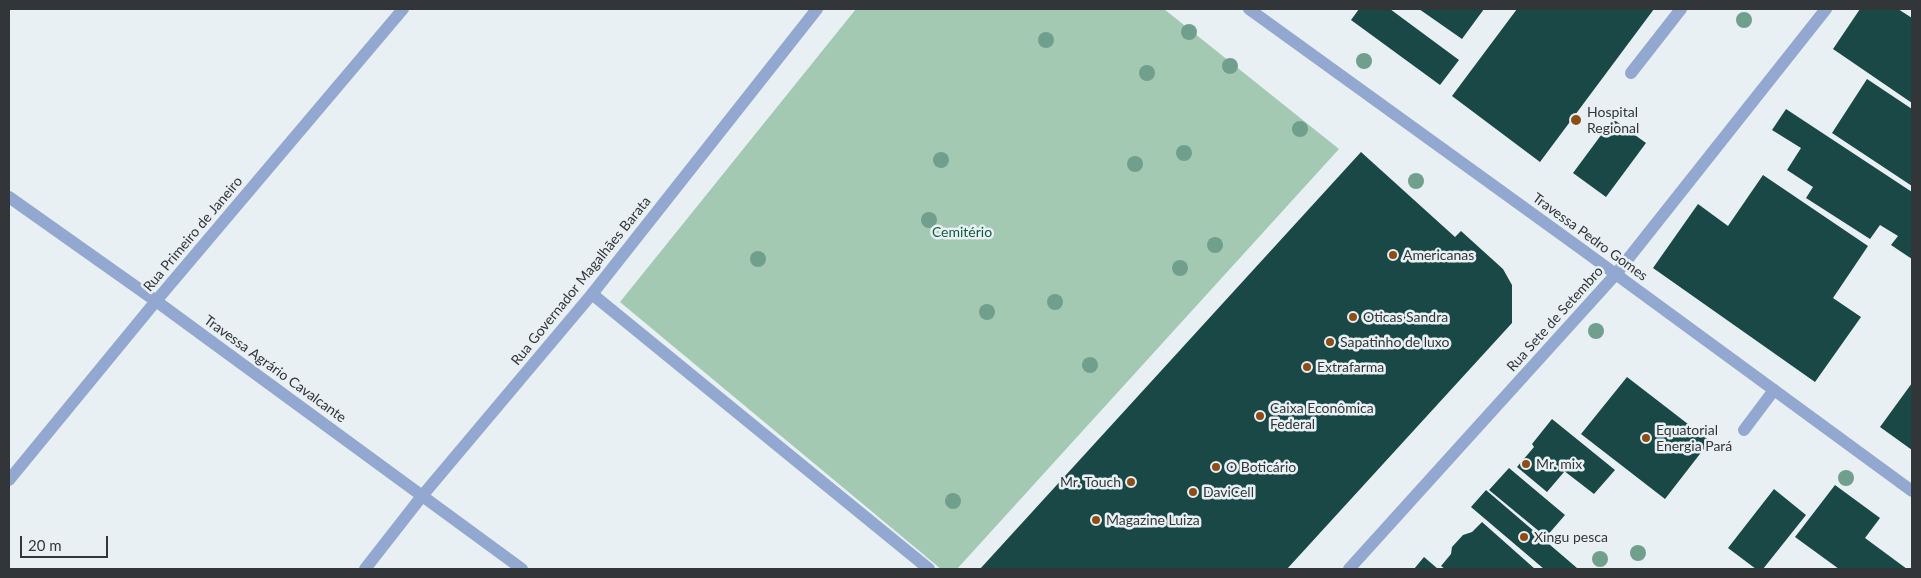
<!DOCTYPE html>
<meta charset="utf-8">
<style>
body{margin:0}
#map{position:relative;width:1921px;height:578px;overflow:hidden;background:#e8f0f4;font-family:Lato,sans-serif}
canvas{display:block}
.frame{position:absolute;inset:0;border:10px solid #333638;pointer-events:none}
.scale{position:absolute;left:20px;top:536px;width:88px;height:22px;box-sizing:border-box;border:2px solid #333638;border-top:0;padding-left:6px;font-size:15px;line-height:18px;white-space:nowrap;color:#333638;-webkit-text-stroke:4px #e8f0f4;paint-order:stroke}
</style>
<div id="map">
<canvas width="1921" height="578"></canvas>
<div class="frame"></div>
<div class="scale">20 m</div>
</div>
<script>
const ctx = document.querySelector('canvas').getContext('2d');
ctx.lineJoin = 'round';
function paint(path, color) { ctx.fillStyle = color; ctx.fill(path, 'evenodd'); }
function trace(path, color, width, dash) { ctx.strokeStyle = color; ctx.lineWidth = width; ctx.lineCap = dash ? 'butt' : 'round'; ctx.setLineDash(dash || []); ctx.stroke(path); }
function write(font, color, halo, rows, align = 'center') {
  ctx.font = font + ' Lato,sans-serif'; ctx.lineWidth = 5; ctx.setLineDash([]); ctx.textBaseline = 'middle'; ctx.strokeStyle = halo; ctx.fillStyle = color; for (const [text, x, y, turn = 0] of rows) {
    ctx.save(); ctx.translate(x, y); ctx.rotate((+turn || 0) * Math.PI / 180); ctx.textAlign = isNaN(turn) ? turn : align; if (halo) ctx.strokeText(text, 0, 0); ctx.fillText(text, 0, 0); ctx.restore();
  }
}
const green = new Path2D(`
 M 856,9 L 1164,9 L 1339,149 L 957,569 L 941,569 L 620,302 Z`);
const building = new Path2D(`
 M 1359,9 L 1390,9 L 1459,60 L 1440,85 L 1351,20 Z
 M 1419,9 L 1484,9 L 1462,39 Z
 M 1517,9 L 1654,9 L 1540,162 L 1452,96 Z
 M 1860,9 L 1898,9 L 1912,18 L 1912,103 L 1833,49 Z
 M 1867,79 L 1912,109 L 1912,186 L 1832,133 Z
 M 1786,109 L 1912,192 L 1912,259 L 1891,245 L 1898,236 L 1880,225 L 1870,239 L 1806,198 L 1813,187 L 1787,170 L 1801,148 L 1772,130 Z
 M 1613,119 L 1646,143 L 1606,197 L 1573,173 Z
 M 1361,152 L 1455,237 L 1461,231 L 1503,269 L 1512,285 L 1512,323 L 1287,569 L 980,569 Z
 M 1763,175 L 1868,246 L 1833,298 L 1861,317 L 1815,382 L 1653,268 L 1698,204 L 1728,226 Z
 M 1627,377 L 1710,441 L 1665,499 L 1581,434 Z
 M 1912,383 L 1912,450 L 1880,427 Z
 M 1552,419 L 1615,470 L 1594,494 L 1550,460 L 1564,472 L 1547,492 L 1517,467 L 1534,447 L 1532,444 Z
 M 1509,468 L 1565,515 L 1546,537 L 1489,490 Z
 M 1835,485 L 1880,518 L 1865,538 L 1907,569 L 1839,569 L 1795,537 Z
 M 1774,489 L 1806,515 L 1763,569 L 1756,569 L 1728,548 Z
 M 1486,490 L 1577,568 L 1575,569 L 1544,569 L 1471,507 Z
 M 1482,522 L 1535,569 L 1445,569 L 1441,566 L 1451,554 L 1452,547 L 1463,535 L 1472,532 Z
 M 1424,557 L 1438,569 L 1414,569 Z`);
const service = new Path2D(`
 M 1631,73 L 1681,9
 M 592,294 L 929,569
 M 1744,430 L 1774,390`);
const minor = new Path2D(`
 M 9,197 L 156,301 L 522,569
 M 9,480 L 156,301 L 403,9
 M 365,569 L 422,496 L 592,294 L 817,9
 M 1349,569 L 1616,274 L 1826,9`);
const tertiary = new Path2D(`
 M 1249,9 L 1580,248 L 1912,491`);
const trees = [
 [1744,20],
 [1189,32],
 [1046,40],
 [1364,61],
 [1230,66],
 [1147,73],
 [1300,129],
 [1184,153],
 [941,160],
 [1135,164],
 [1416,181],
 [929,220],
 [1215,245],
 [758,259],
 [1180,268],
 [1055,302],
 [987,312],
 [1596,331],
 [1090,365],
 [1846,478],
 [953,501],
 [1638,553],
 [1600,559]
];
const markers = [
 [1576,120,6,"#8d4d16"],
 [1393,255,5,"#8d4d16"],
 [1353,317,5,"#8d4d16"],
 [1330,342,5,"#8d4d16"],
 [1307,367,5,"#8d4d16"],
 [1260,416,5,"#8d4d16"],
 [1646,438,5,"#8d4d16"],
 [1526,464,5,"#8d4d16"],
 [1216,467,5,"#8d4d16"],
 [1131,482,5,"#8d4d16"],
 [1193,492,5,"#8d4d16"],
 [1096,520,5,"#8d4d16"],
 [1524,537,5,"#8d4d16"]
];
const poiNames = [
 ["Hospital",1587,112],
 ["Regional",1587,128],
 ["Americanas",1403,255],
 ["Oticas Sandra",1363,317],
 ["Sapatinho de luxo",1340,342],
 ["Extrafarma",1317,367],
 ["Caixa Econômica",1270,408],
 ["Federal",1270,424],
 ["Equatorial",1656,430],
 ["Energia Pará",1656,446],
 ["Mr. mix",1536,464],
 ["O Boticário",1226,467],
 ["Mr. Touch",1121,482,"right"],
 ["DaviCell",1203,492],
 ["Magazine Luiza",1106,520],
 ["Xingu pesca",1534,537]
];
const parkNames = [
 ["Cemitério",962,232]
];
const streetNames = [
 ["Rua Primeiro de Janeiro",193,234,-50],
 ["Travessa Pedro Gomes",1590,237,36],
 ["Rua Governador Magalhães Barata",581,281,-51],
 ["Rua Sete de Setembro",1555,319,-48],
 ["Travessa Agrário Cavalcante",275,369,36]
];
paint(green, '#a3c9b3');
paint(building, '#1a4847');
trace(service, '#92a8d1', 12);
trace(minor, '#92a8d1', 12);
trace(tertiary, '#92a8d1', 12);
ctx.fillStyle = '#719f8e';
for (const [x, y] of trees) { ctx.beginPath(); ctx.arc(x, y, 8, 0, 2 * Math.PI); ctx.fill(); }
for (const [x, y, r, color] of markers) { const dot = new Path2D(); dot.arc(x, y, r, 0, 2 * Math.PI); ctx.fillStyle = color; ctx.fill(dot); trace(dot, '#e8f0f4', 2); }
write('14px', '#333638', '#e8f0f4', poiNames, 'left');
write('14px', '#0f5c3b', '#e8f0f4', parkNames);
write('14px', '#333638', '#e8f0f4', streetNames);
</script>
